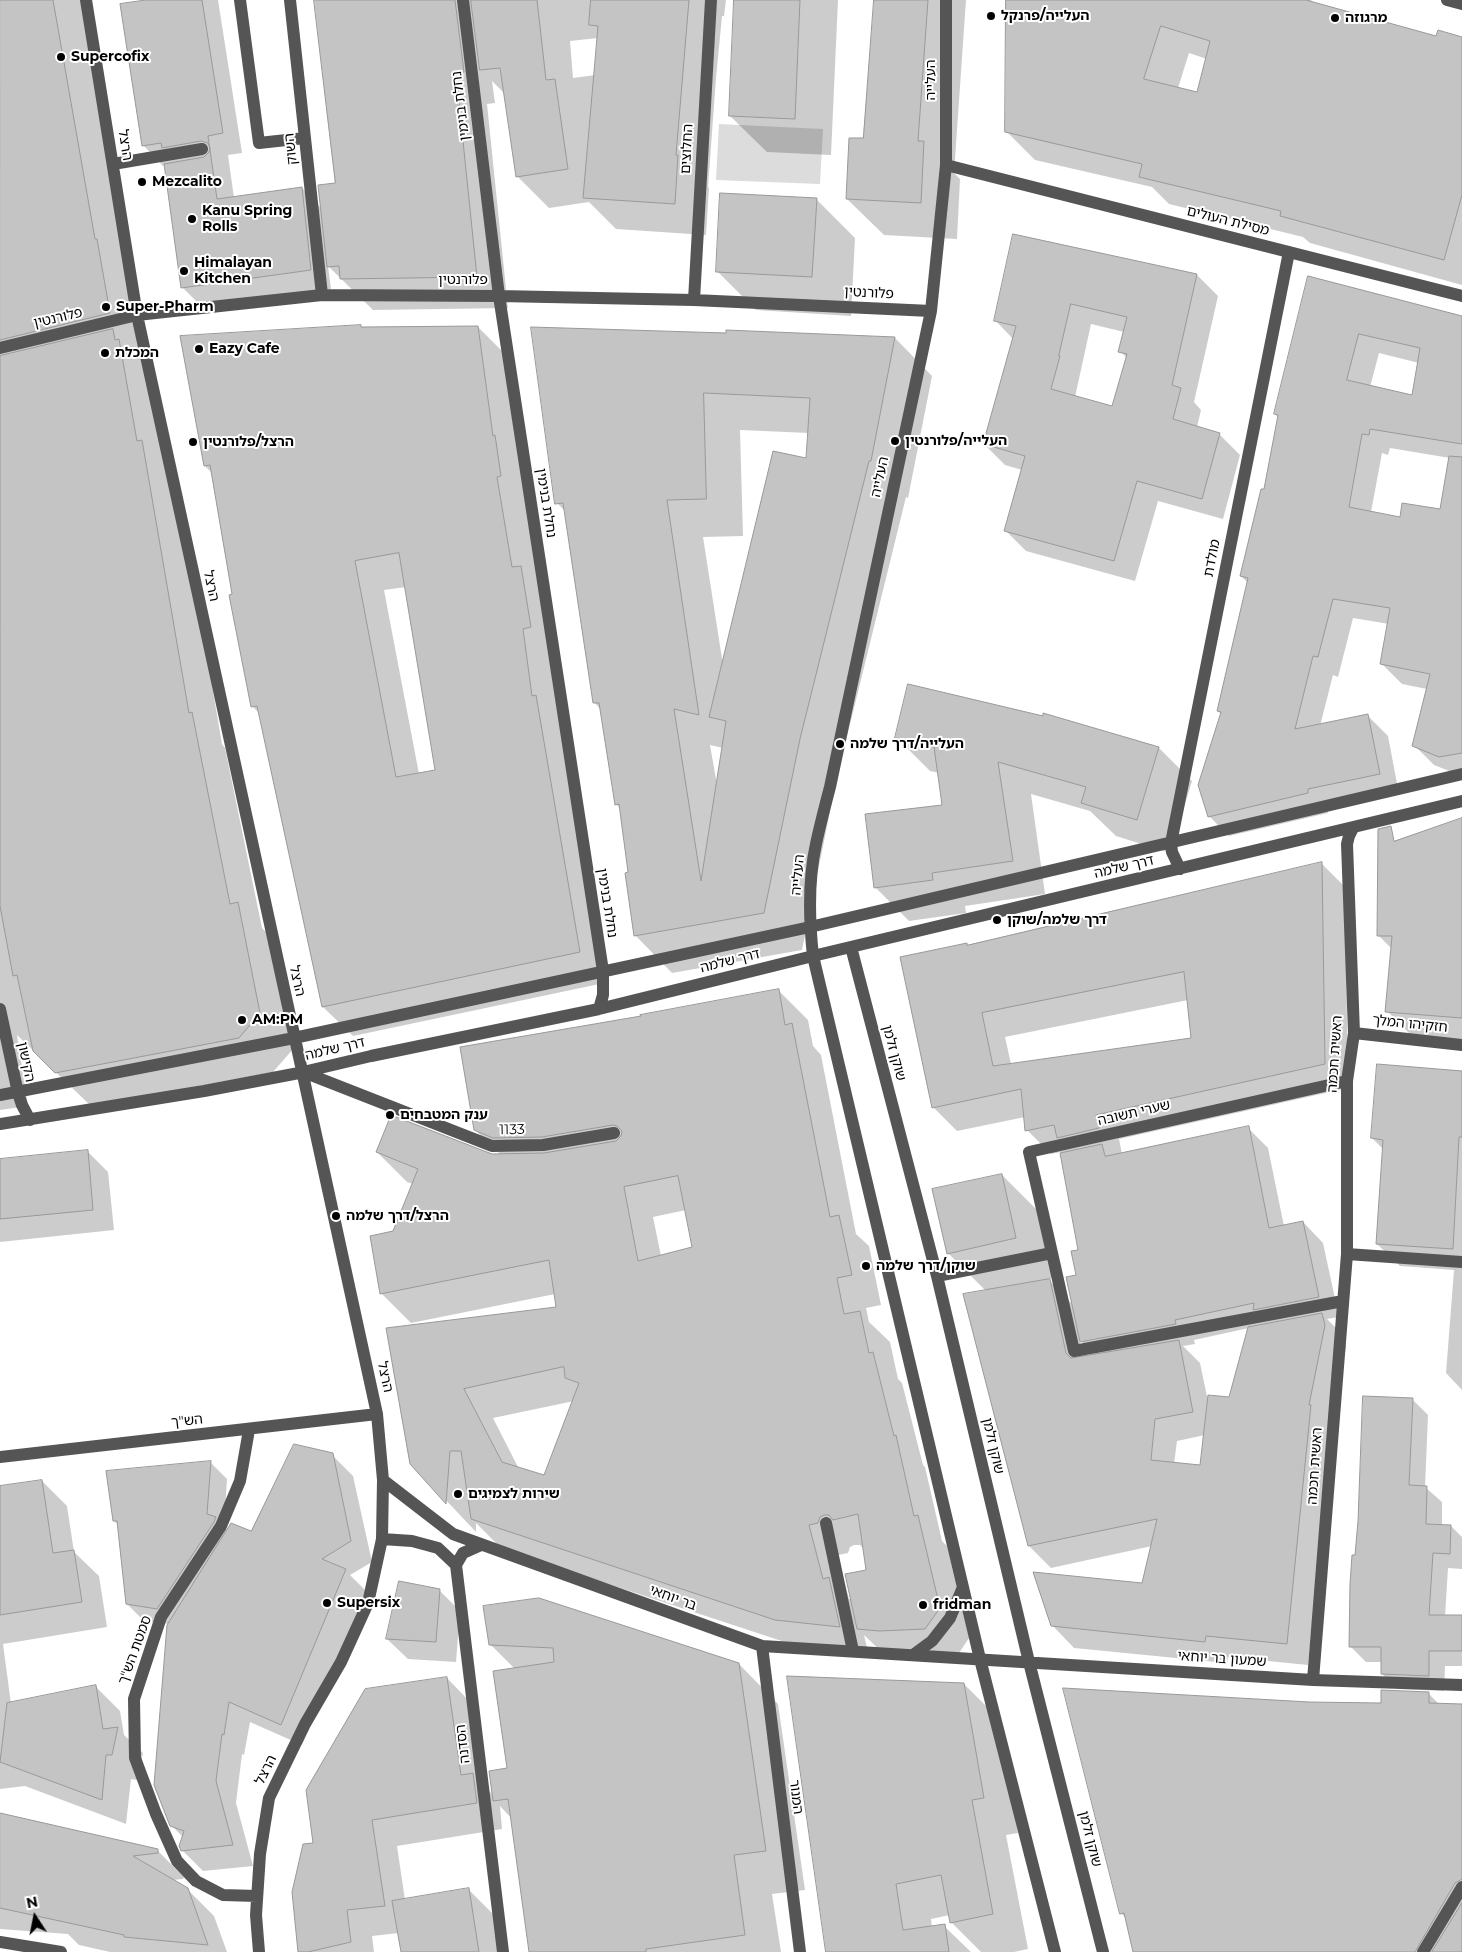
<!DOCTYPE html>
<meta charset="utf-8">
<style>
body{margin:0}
#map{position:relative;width:1462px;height:1952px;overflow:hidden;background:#fff;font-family:Montserrat,sans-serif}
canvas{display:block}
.north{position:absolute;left:10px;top:1892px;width:50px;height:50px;-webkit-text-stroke:4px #fff;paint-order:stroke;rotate:349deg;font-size:14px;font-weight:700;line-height:20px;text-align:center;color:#000}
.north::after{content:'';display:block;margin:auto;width:18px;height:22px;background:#000;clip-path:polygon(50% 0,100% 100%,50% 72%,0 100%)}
</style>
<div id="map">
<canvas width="1462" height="1952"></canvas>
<div class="north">N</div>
</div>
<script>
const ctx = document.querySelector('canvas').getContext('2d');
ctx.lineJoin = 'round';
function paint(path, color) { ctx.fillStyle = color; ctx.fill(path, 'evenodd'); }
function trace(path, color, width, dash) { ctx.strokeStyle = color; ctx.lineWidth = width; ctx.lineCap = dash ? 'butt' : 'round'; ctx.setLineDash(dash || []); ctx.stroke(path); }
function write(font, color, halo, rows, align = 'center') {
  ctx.font = font + ' Montserrat,"Noto Sans Hebrew",sans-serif'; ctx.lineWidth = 4; ctx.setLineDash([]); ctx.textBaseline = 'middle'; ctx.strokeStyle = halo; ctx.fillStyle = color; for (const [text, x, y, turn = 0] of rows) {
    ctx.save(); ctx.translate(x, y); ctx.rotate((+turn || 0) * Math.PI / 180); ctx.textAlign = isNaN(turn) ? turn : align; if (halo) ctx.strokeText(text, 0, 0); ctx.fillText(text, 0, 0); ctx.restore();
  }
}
const green = new Path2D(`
 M 719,124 L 823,129 L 820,184 L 716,180 Z`);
const shadow = new Path2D(`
 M 0,0 L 81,0 L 144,347 L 132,350 L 147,365 L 176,476 L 222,744 L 225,748 L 262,928 L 272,938 L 294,1048 L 273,1072 L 91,1106 L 17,1035 L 28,1106 L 0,1110 Z
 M 153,0 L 218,0 L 242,153 L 228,155 L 234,198 L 302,188 L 322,209 L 336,184 L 315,0 L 726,0 L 724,16 L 722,16 L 716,78 L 708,187 L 709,188 L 706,235 L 616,229 L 589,202 L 549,208 L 517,176 L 505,94 L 492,81 L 495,103 L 487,104 L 508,308 L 373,310 L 328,266 L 331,289 L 203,308 L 182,287 L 165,165 L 163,166 L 143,145 ZM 598,38 L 595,75 L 573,78 L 570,41 Z
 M 735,0 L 838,0 L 831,155 L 767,152 L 730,116 Z
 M 875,0 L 966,0 L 954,173 L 960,179 L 957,239 L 884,235 L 847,199 L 864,140 Z
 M 1008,0 L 1311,0 L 1314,4 L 1437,38 L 1462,39 L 1462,285 L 1310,243 L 1303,237 L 1169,204 L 1152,187 L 1035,160 L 1006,131 ZM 1189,53 L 1207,59 L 1198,93 L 1178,88 Z
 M 816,199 L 855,238 L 851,316 L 756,310 L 717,271 Z
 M 1014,235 L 1197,275 L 1218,296 L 1194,402 L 1201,410 L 1197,427 L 1219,434 L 1240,455 L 1223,519 L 1158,501 L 1135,581 L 1026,551 L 1005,530 L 1022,470 L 1005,465 L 984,444 L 1013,339 L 996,321 ZM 1091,324 L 1124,332 L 1120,351 L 1127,358 L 1113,408 L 1075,397 Z
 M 1309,277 L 1462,317 L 1462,776 L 1434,765 L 1414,745 L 1427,689 L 1402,684 L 1382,664 L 1389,624 L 1353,618 L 1338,677 L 1333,675 L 1320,726 L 1368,716 L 1388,736 L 1399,794 L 1327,809 L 1328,813 L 1229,836 L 1209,816 L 1222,715 L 1218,711 L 1248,583 L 1241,576 L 1265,491 L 1278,417 L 1275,414 ZM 1379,353 L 1419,363 L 1413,396 L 1370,387 ZM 1390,448 L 1450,458 L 1441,511 L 1401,518 L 1371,512 L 1382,453 L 1388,455 Z
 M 360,326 L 362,328 L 478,327 L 508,357 L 565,726 L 609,982 L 353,1036 L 323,1007 L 260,714 L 252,706 L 213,474 L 205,466 ZM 406,587 L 436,771 L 419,774 L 384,590 Z
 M 727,331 L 895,338 L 932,376 L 908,498 L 906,497 L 837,777 L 802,950 L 672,973 L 635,935 L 630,873 L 621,809 L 616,804 L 601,710 L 595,703 L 566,512 L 557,503 L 727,334 ZM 740,430 L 809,433 L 807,460 L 723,665 L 703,537 L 743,536 ZM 710,745 L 723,748 L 717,785 Z
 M 1044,717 L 1159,748 L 1192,781 L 1170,853 L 1116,836 L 1090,811 L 1031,794 L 1045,894 L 965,906 L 966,913 L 909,921 L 875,887 L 943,806 L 939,773 L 930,771 L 897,738 Z
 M 1321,863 L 1345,887 L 1348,1088 L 1119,1139 L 1122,1154 L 1248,1128 L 1268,1148 L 1284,1226 L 1303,1222 L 1323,1243 L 1339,1317 L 1327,1319 L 1344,1336 L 1346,1347 L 1331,1426 L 1308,1665 L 1228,1657 L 1227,1663 L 1074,1648 L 1052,1625 L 1143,1584 L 1152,1546 L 1051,1568 L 1029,1546 L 986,1291 L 948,1253 L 1002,1175 L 1041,1214 L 1055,1277 L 1048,1279 L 1073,1305 L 1080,1251 L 1061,1152 L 1051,1154 L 1027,1130 L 1025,1117 L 957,1131 L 933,1107 L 967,944 L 968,946 ZM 1188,1000 L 1192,1039 L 1011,1064 L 1005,1037 ZM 1249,1328 L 1230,1398 L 1208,1401 L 1200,1363 L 1183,1346 L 1195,1344 L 1194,1340 ZM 1079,1339 L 1096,1356 L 1084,1358 ZM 1205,1435 L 1202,1466 L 1174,1464 L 1177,1441 Z
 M 1462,911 L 1462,1041 L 1412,1036 L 1387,1011 L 1392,949 L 1378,935 Z
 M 778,990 L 808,1020 L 813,1046 L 821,1055 L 856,1234 L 869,1246 L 881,1305 L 866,1308 L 869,1322 L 890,1342 L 898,1379 L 902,1383 L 923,1465 L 925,1467 L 942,1541 L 947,1546 L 969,1638 L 955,1659 L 888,1658 L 864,1635 L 869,1656 L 806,1649 L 502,1549 L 476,1523 L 476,1532 L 411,1463 L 388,1329 L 557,1308 L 555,1294 L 411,1323 L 381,1293 L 394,1232 L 413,1184 L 407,1182 L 377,1152 L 501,1155 L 475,1130 L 642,1017 ZM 686,1210 L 694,1248 L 661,1256 L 653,1217 ZM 574,1401 L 545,1476 L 519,1469 L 493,1418 ZM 854,1545 L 860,1545 L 864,1549 L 867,1571 L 852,1599 L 849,1599 L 838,1555 L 848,1553 L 850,1547 Z
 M 1462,1072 L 1462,1390 L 1446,1373 L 1454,1270 L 1400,1266 L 1377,1244 L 1383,1149 L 1372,1138 Z
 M 87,1151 L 108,1172 L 114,1230 L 0,1242 L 0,1160 Z
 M 1412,1399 L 1428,1415 L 1425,1487 L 1442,1502 L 1442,1526 L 1451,1526 L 1462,1537 L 1462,1569 L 1448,1568 L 1445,1617 L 1462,1616 L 1462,1666 L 1445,1666 L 1444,1691 L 1398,1689 L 1382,1674 L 1382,1662 L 1366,1662 L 1351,1647 L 1356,1557 Z
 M 332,1455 L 353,1476 L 372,1562 L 350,1575 L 366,1591 L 302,1745 L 250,1722 L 244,1755 L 242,1754 L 236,1803 L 253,1866 L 203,1871 L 182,1850 L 183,1837 L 171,1825 L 169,1624 L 144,1621 L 127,1604 L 119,1525 L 114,1521 L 210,1462 L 227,1479 L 224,1527 L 228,1531 L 252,1533 Z
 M 42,1481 L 67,1506 L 74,1552 L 99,1576 L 107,1627 L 3,1644 L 11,1704 L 95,1686 L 120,1711 L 124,1735 L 143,1753 L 137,1780 L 131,1779 L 126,1824 L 25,1786 L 0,1789 L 0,1487 Z
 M 439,1590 L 460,1611 L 456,1662 L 408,1659 L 387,1639 Z
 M 485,1607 L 739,1664 L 778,1704 L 805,1890 L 772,1894 L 781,1952 L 530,1952 L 512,1819 L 500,1806 L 502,1829 L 397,1846 L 405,1900 L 468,1889 L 495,1916 L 500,1952 L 402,1952 L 399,1933 L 372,1936 L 374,1952 L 300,1952 L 315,1844 L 447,1678 L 473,1705 L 485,1787 L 493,1795 L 508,1769 L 515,1669 L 490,1644 Z
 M 964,1684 L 999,1719 L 1018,1833 L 1006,1835 L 1028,1949 L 1014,1952 L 981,1952 L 951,1922 L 950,1915 L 931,1919 L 932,1928 L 944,1926 L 971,1952 L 827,1952 Z
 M 1428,1693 L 1440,1705 L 1462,1705 L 1462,1952 L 1134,1952 L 1126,1918 L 1121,1913 L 1308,1703 L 1382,1704 Z
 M 0,1814 L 157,1850 L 184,1877 L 183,1879 L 172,1880 L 187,1889 L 214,1916 L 227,1952 L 110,1952 L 79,1945 L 68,1934 L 0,1929 Z`);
const building = new Path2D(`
 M 0,0 L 53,0 L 95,239 L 97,239 L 110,313 L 0,340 Z
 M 146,0 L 202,0 L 223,133 L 208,136 L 217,199 L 302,187 L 311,270 L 181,288 L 164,164 L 204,157 L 209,152 L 210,148 L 208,143 L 201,141 L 162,148 L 161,143 L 142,146 L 120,4 Z
 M 314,0 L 455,0 L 464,72 L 456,73 L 477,277 L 340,279 L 339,266 L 327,267 L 318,185 L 335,183 Z
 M 471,0 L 537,0 L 546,80 L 555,79 L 568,169 L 516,177 L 500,68 L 480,70 Z
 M 591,0 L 689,0 L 676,155 L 678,155 L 675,204 L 583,198 L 598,26 L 589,25 Z
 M 734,0 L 800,0 L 795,119 L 729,116 Z
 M 874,0 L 928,0 L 918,141 L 924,141 L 921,203 L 846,199 L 849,138 L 863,138 Z
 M 1006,0 L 1306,0 L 1436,36 L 1438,30 L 1462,37 L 1462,195 L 1444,260 L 1280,216 L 1281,211 L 1139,177 L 1142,164 L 1005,132 ZM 1161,26 L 1210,41 L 1197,92 L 1144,79 Z
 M 720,193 L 817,198 L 812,277 L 716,272 Z
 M 1013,234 L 1197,274 L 1172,385 L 1181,388 L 1173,419 L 1220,433 L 1202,499 L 1137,481 L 1114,561 L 1004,531 L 1025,456 L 983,444 L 1016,326 L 994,321 ZM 1071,304 L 1127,317 L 1118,352 L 1127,354 L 1112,406 L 1051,389 L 1060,356 L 1059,356 Z
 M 1308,276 L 1462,316 L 1462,444 L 1370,429 L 1369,435 L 1362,434 L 1349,507 L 1400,517 L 1402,503 L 1440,509 L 1449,456 L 1462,457 L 1462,753 L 1439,757 L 1412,746 L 1430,674 L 1380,664 L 1390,608 L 1333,599 L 1318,657 L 1313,656 L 1295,729 L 1368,714 L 1380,774 L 1308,789 L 1308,793 L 1208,817 L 1198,785 L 1221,712 L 1217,711 L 1248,578 L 1240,576 L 1261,489 L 1264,489 L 1278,415 L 1274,414 ZM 1359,334 L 1420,348 L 1412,395 L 1347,380 Z
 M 361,325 L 361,327 L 478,326 L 493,436 L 495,435 L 501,476 L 497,477 L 512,567 L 521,566 L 531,627 L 523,629 L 532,696 L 536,695 L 580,952 L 322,1007 L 257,706 L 251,707 L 229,595 L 232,594 L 210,465 L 204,466 L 180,336 ZM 399,553 L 435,770 L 396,777 L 355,561 Z
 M 531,327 L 726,333 L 726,330 L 895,337 L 871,461 L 869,461 L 800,739 L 764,913 L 634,936 L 625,873 L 628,872 L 619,804 L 615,805 L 599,703 L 593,703 L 563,503 L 555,504 ZM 704,393 L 810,398 L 806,458 L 773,451 L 709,717 L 726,721 L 701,881 L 674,709 L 699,715 L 667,500 L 706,499 Z
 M 113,329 L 115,340 L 119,339 L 137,441 L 142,440 L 189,713 L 192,712 L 230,904 L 238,902 L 260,1013 L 239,1038 L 55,1073 L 33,1051 L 17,975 L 13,976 L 0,906 L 0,356 Z
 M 908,684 L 1043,716 L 1043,713 L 1159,747 L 1137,820 L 1081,803 L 1086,787 L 998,762 L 1013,861 L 932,873 L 933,880 L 874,888 L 865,814 L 942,805 L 934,747 L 895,738 Z
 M 1462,818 L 1462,1018 L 1385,1012 L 1392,936 L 1377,936 L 1378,829 L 1391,826 L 1394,841 Z
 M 1322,862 L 1325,1064 L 1096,1115 L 1099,1128 L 1057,1138 L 1054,1125 L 1025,1131 L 1021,1089 L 932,1108 L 900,957 L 967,943 L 967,945 ZM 1184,972 L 1191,1038 L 993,1066 L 982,1013 Z
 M 779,989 L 785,1025 L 792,1023 L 830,1217 L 839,1215 L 852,1275 L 837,1278 L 844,1314 L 860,1311 L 869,1353 L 873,1352 L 894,1436 L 896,1435 L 914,1516 L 918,1515 L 940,1608 L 925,1629 L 879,1631 L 857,1629 L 845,1574 L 866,1570 L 858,1514 L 833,1520 L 829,1515 L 824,1515 L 820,1517 L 818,1523 L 809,1525 L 823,1579 L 829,1577 L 840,1627 L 775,1620 L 471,1519 L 461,1451 L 450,1451 L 446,1504 L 410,1464 L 386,1328 L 556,1307 L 549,1260 L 380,1294 L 370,1236 L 393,1231 L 418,1169 L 376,1152 L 391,1115 L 492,1154 L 544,1153 L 616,1141 L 621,1136 L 622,1131 L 617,1126 L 613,1125 L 542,1137 L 493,1138 L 474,1130 L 460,1047 L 641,1016 L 640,1015 ZM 678,1176 L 692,1247 L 638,1261 L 624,1187 ZM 564,1367 L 565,1378 L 579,1383 L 544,1475 L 502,1462 L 464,1389 Z
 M 1377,1064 L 1462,1071 L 1462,1137 L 1459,1137 L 1453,1249 L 1376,1244 L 1383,1140 L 1371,1138 Z
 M 1249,1126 L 1269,1228 L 1303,1221 L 1319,1297 L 1253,1310 L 1254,1303 L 1175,1320 L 1176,1324 L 1080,1342 L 1066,1277 L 1076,1275 L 1071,1251 L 1078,1250 L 1060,1153 L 1102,1144 L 1105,1156 Z
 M 88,1150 L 93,1210 L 0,1219 L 0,1159 Z
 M 1002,1174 L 1016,1238 L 947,1254 L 932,1189 Z
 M 1050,1279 L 1066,1353 L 1071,1358 L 1179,1340 L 1193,1412 L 1155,1419 L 1151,1460 L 1200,1465 L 1208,1395 L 1229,1397 L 1248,1327 L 1322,1313 L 1325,1325 L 1309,1405 L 1311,1405 L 1287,1644 L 1206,1636 L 1205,1642 L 1051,1626 L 1033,1572 L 1142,1583 L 1157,1519 L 1028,1546 L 963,1294 Z
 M 1363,1396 L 1413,1398 L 1409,1485 L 1427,1486 L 1426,1524 L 1451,1525 L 1450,1554 L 1433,1553 L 1429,1615 L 1462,1615 L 1462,1651 L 1429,1651 L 1429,1676 L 1381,1674 L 1381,1647 L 1349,1647 L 1350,1584 L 1352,1555 L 1355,1555 L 1358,1521 Z
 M 294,1444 L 333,1453 L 351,1541 L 322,1559 L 346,1569 L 281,1725 L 229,1702 L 224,1735 L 222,1734 L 216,1781 L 233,1845 L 181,1851 L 179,1846 L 184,1831 L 170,1826 L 154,1785 L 167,1625 L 231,1523 L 251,1531 Z
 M 211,1461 L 207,1514 L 216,1517 L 214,1522 L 157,1609 L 126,1604 L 117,1521 L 113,1521 L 106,1471 Z
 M 42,1480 L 53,1553 L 74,1550 L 82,1602 L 0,1615 L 0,1486 Z
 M 399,1581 L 440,1589 L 436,1642 L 386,1639 Z
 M 539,1598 L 739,1663 L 766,1851 L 734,1855 L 745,1935 L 646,1949 L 646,1952 L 529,1952 L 508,1799 L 493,1801 L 489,1771 L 507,1768 L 493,1671 L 554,1662 L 553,1648 L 489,1645 L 483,1606 Z
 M 787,1676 L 964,1683 L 984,1798 L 972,1800 L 993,1914 L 950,1923 L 941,1875 L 896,1884 L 903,1930 L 945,1924 L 949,1952 L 826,1952 Z
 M 447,1677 L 461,1775 L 473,1773 L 477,1803 L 372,1820 L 385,1906 L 347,1910 L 351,1942 L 308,1952 L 298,1952 L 292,1892 L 303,1844 L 313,1843 L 306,1790 L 365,1689 Z
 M 96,1685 L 103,1729 L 118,1727 L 112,1755 L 106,1755 L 102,1800 L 0,1762 L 7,1703 Z
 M 1063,1688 L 1309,1702 L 1381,1703 L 1381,1690 L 1429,1692 L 1429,1703 L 1462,1704 L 1462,1879 L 1455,1883 L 1415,1952 L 1133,1952 L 1124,1913 L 1120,1914 Z
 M 0,1813 L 158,1849 L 158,1853 L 133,1856 L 188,1888 L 208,1945 L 124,1937 L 124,1935 L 0,1908 Z
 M 469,1888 L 479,1952 L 401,1952 L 392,1901 Z
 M 1462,1903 L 1462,1952 L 1432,1952 Z`);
const minor = new Path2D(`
 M 86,0 L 137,315 L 377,1414 L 383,1480 L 382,1539 L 368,1603 L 341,1662 L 305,1724 L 269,1798 L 260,1854 L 256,1915 L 259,1952
 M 240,0 L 259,143 L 305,138
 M 290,0 L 322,295
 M 463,0 L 499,296 L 603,971 L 603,995 L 599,1009
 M 946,0 L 946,165 L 931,311 L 830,787 C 825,806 820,825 816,844 C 808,880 809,919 813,956 L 980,1659 L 1055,1952
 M 1447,0 L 1462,4
 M 113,164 L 202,149
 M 946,165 L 1462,296
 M 694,300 L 711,0
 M 0,348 L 137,315 L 322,295 L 499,296 L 694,300 L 931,311
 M 1180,869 L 1172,852 L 1171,843 L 1289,252
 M 851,947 L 937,1276 L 1029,1662 L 1103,1952
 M 0,1009 L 18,1093 L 22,1105 L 30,1120
 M 1354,1033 L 1462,1045
 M 303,1072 L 492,1146 L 543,1145 L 614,1133
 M 0,1095 L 294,1038 L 810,927 L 1462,774
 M 0,1124 L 204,1091 L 299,1073 L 371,1056 L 599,1009 L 813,956 L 1462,801
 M 1052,1253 L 1029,1152 L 1347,1081
 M 1347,1254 L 1462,1262
 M 937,1276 L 1052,1253 L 1074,1351 L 1343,1301
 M 249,1430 L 240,1481 L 221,1526 L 161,1617 L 134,1699 L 135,1758 L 156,1814 L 177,1861 L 196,1881 L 223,1895 L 257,1896
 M 0,1457 L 377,1414
 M 383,1480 L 453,1534 L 762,1646 L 1313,1680 L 1462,1685
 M 826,1523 L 853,1651
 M 382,1539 L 412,1541 L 438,1548 L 456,1565
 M 481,1545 L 463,1553 L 456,1565 L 503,1952
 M 762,1646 L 800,1952
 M 913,1655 L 932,1641 L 950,1618 L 963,1587
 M 1313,1680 L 1347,1254 L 1347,1081 L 1354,1033 L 1347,844 L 1349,836 L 1353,828
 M 0,1942 L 61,1952
 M 1423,1952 L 1462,1887`);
const markers = [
 [991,16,5,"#000"],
 [1335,18,5,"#000"],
 [61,57,5,"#000"],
 [142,182,5,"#000"],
 [192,219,5,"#000"],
 [184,271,5,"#000"],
 [106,307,5,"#000"],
 [199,349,5,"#000"],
 [105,353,5,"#000"],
 [895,441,5,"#000"],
 [193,442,5,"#000"],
 [840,744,5,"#000"],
 [997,920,5,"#000"],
 [242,1020,5,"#000"],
 [390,1115,5,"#000"],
 [336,1216,5,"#000"],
 [866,1266,5,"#000"],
 [458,1494,5,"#000"],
 [327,1603,5,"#000"],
 [923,1605,5,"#000"]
];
const poiNames = [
 ["העלייה/פרנקל",1001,16],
 ["מרגוזה",1345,18],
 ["Supercofix",71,57],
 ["Mezcalito",152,182],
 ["Kanu Spring",202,211],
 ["Rolls",202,227],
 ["Himalayan",194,263],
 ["Kitchen",194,279],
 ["Super-Pharm",116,307],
 ["Eazy Cafe",209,349],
 ["המכלת",115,353],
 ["העלייה/פלורנטין",905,441],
 ["הרצל/פלורנטין",203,442],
 ["העלייה/דרך שלמה",850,744],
 ["דרך שלמה/שוקן",1007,920],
 ["AM:PM",252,1020],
 ["ענק המטבחים",400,1115],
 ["הרצל/דרך שלמה",346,1216],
 ["שוקן/דרך שלמה",876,1266],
 ["שירות לצמיגים",468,1494],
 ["Supersix",337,1603],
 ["fridman",933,1605]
];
const streetNames = [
 ["העלייה",931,80,-90],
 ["נחלת בנימין",461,106,-97],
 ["הרצל",125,145,81],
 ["השוק",291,149,-96],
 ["החלוצים",687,149,-87],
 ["מסילת העולים",1228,221,14],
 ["פלורנטין",463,280],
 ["פלורנטין",869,293,3],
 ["פלורנטין",58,318,-13],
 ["העלייה",880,477,-78],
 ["נחלת בנימין",546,503,81],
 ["מולדת",1212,558,-79],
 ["הרצל",211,586,78],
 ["דרך שלמה",1124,867,-13],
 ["העלייה",798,875,-85],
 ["נחלת בנימין",607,903,81],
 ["דרך שלמה",730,961,-14],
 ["הרצל",297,981,78],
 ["חזקיהו המלך",1410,1024,6],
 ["דרך שלמה",335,1049,-13],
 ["שוקן זלמן",894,1053,75],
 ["ראשית חכמה",1335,1054,-86],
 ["הקישון",26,1062,78],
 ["שערי תשובה",1134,1113,-13],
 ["1133",512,1130,-1],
 ["הרצל",385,1377,78],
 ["הש\"ך",187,1421,-6],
 ["שוקן זלמן",993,1446,77],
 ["ראשית חכמה",1315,1466,-86],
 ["בר יוחאי",673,1598,20],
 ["סמטת הש\"ך",135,1650,-70],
 ["שמעון בר יוחאי",1222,1659,4],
 ["הסדנה",463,1744,-97],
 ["הרצל",266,1770,-64],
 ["המנור",796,1797,83],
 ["שוקן זלמן",1090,1839,76]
];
paint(green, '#dcdcdc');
paint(shadow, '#0003');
paint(building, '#c4c4c4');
trace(building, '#999', 1);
trace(minor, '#555', 12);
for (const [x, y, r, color] of markers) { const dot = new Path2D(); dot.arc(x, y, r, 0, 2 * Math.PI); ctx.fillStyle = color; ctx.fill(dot); trace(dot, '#fff', 2); }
write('bold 14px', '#000', '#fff', poiNames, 'left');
write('14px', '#000', '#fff', streetNames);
</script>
